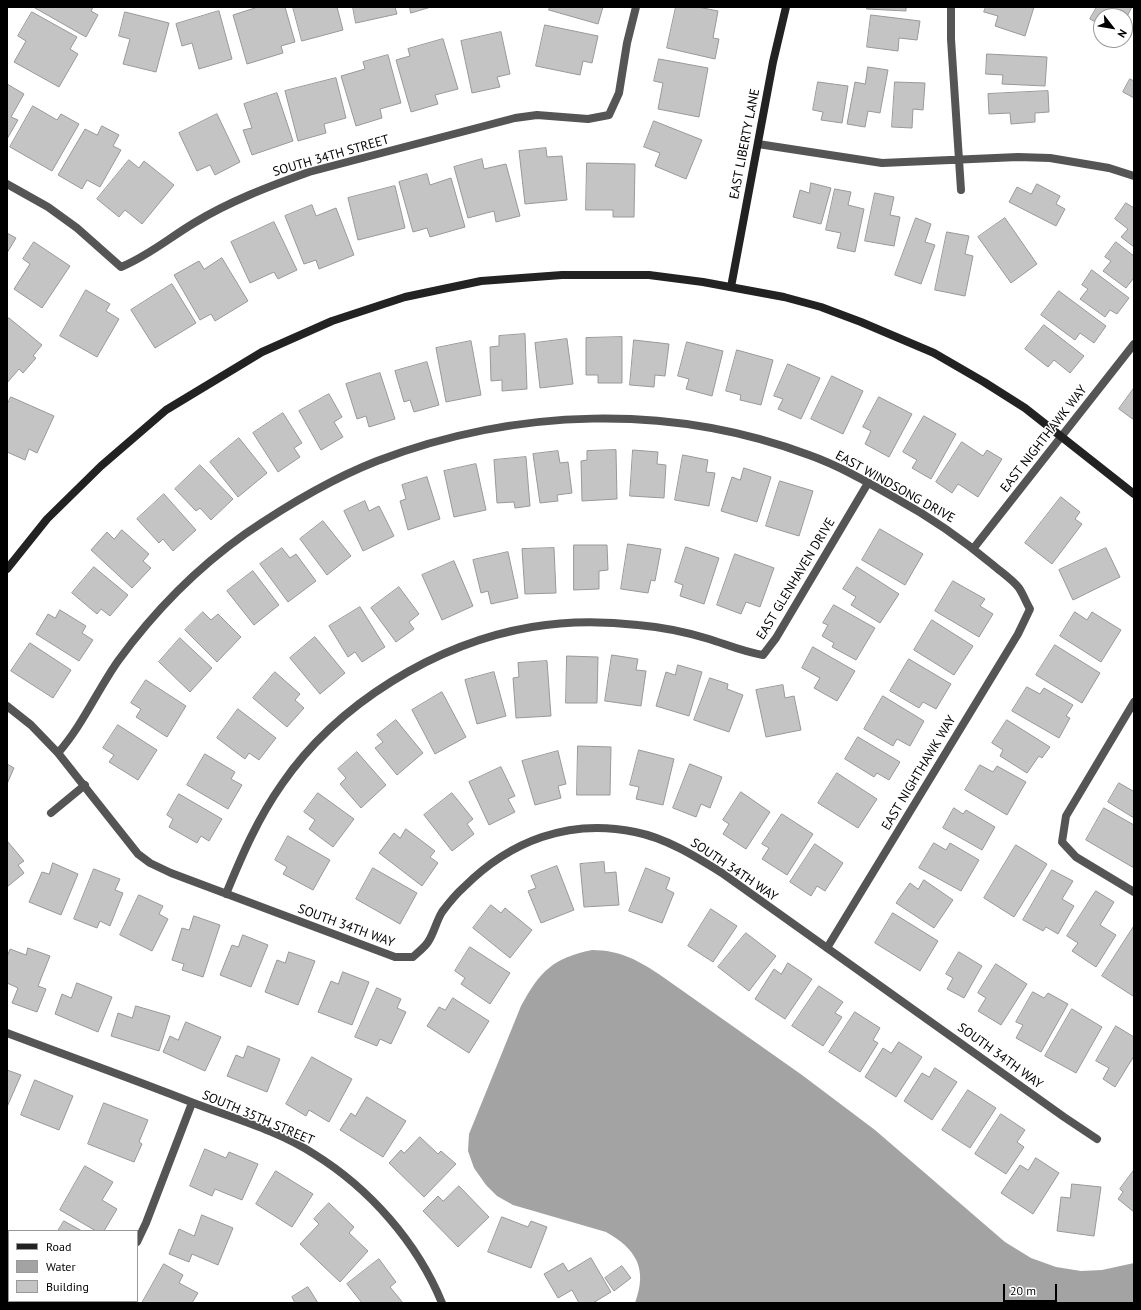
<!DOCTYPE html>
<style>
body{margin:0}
#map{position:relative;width:1141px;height:1310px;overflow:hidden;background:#fff;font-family:"PT Sans",sans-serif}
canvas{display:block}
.frame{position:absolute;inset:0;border:8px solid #000;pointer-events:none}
.legend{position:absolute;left:8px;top:1230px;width:130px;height:72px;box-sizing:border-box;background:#fff;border:1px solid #999;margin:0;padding:5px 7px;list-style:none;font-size:12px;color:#000}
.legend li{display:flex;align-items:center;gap:8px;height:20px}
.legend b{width:20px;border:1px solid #999}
.north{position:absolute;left:1093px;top:8px;width:40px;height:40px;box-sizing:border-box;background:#fff;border:1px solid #999;border-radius:50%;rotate:121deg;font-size:11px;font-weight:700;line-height:16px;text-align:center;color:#000}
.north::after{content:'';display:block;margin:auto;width:14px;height:18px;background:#000;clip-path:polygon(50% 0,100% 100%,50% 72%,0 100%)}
.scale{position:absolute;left:1003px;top:1284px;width:54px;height:18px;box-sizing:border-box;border:2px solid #000;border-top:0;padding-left:5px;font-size:12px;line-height:14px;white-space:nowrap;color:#000;-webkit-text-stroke:3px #fff;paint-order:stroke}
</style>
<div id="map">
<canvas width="1141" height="1310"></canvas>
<div class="frame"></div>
<ul class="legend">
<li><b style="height:5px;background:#222"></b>Road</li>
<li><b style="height:11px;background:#a3a3a3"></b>Water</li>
<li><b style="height:11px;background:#c4c4c4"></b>Building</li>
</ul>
<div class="north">N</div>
<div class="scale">20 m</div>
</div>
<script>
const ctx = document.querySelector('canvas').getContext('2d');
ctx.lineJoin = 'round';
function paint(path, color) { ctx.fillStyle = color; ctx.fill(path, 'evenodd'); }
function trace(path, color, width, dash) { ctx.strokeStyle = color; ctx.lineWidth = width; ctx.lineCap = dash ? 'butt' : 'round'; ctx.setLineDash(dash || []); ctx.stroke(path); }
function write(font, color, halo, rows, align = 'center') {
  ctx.font = font + ' "PT Sans",sans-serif'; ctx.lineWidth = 3; ctx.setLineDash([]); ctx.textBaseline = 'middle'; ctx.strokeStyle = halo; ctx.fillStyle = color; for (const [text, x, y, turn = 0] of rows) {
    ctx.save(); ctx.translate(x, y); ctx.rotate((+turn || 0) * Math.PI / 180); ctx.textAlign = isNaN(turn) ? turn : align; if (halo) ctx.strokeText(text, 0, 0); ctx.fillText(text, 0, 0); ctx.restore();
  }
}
const water = new Path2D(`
 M 592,950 C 620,950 640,961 663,977 L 802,1075 L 875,1130 L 1005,1242 L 1031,1258 L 1056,1267 L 1081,1271 L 1102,1270 L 1134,1263 L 1134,1303 L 635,1303 C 648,1268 636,1249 606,1232 L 513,1205 L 497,1196 L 486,1185 L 474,1168 L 468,1151 L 469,1134 L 521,1006 C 540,971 553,958 592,950 Z`);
const building = new Path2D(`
 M 36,7 L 93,7 L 91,11 L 98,15 L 86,37 L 35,8 Z
 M 255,7 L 285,7 L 295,42 L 281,46 L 283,53 L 247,64 L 233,15 L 255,8 Z
 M 293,7 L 337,7 L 343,30 L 302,41 Z
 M 353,7 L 395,7 L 397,14 L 356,23 Z
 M 410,7 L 431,7 L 411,13 Z
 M 550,7 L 603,7 L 598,24 L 549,10 Z
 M 676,7 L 698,7 L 718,11 L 713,38 L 719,39 L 715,59 L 667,48 Z
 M 867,7 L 906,7 L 906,11 L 867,9 Z
 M 986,7 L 1034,7 L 1025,36 L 995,26 L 998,16 L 984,12 Z
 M 1097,7 L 1132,7 L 1125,20 L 1125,16 L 1101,16 L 1101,25 L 1090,19 Z
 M 219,11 L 232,59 L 199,69 L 192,43 L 182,46 L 176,24 Z
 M 32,12 L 77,37 L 70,49 L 78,54 L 59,87 L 14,62 L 26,41 L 18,36 Z
 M 125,12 L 169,23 L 156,72 L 123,64 L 130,39 L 119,36 Z
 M 871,15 L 920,21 L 917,40 L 899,38 L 898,51 L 867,47 Z
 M 545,25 L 598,36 L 592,63 L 583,61 L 580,75 L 536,66 Z
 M 501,32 L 510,74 L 497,77 L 500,87 L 472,93 L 461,41 Z
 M 443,39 L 458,89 L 435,95 L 438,104 L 411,112 L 396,60 L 410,56 L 408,49 Z
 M 987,54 L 1047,57 L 1045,86 L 1002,84 L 1003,75 L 986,74 Z
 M 388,55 L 401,103 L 380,109 L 382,118 L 356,126 L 341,76 L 365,69 L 363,62 Z
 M 659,59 L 708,68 L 699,117 L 658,109 L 663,83 L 654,81 Z
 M 868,67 L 888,70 L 880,113 L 868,111 L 865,127 L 847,124 L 855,82 L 865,84 Z
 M 336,78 L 346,118 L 324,124 L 326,133 L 298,141 L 285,91 Z
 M 1130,79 L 1134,81 L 1134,98 L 1123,92 Z
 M 818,82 L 848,86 L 842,123 L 821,120 L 823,112 L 813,110 Z
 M 895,82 L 925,83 L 923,110 L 913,109 L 912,128 L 892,127 Z
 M 7,84 L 24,94 L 11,117 L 18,120 L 7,139 Z
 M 1048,91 L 1049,112 L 1035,113 L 1035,122 L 1011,124 L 1010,113 L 989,114 L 988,94 Z
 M 277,93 L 293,141 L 252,155 L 243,130 L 252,128 L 244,104 Z
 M 33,106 L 57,120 L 61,114 L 79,124 L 52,171 L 10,147 Z
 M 217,114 L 240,162 L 215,175 L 210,165 L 197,171 L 179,133 Z
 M 654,121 L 702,140 L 686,179 L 655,166 L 660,153 L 644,147 Z
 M 102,126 L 119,135 L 113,146 L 121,150 L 100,187 L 87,180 L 82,189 L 58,175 L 85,129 L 97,135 Z
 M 546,148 L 547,157 L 562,156 L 567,200 L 525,204 L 519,151 Z
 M 482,159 L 484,169 L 506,164 L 520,216 L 496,222 L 494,211 L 468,218 L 454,167 Z
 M 129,160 L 139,168 L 144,161 L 174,185 L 142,224 L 125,210 L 119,217 L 97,199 Z
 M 587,163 L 635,164 L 634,217 L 613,217 L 613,210 L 586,210 Z
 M 427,174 L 430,185 L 451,178 L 465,227 L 430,237 L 427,228 L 413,232 L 399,182 Z
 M 811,183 L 831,188 L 821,224 L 793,217 L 800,190 L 809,193 Z
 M 1037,184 L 1060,196 L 1056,204 L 1065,209 L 1056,226 L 1009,202 L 1017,187 L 1031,194 Z
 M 395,186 L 405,228 L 358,240 L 348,198 Z
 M 835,189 L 851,192 L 848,205 L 864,209 L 855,252 L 837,248 L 841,233 L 826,230 Z
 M 875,193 L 894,197 L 890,215 L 900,217 L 894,246 L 865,241 Z
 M 1126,203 L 1134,208 L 1134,247 L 1121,237 L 1128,229 L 1115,219 Z
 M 312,205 L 316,216 L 336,208 L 354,255 L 319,269 L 316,260 L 304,264 L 285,216 Z
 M 916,218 L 931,224 L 925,242 L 935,245 L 921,284 L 895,275 Z
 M 1005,218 L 1037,264 L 1011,283 L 978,237 Z
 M 274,222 L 297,270 L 278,279 L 274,272 L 250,283 L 231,242 Z
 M 947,232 L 969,236 L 965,254 L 973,256 L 965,296 L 935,290 Z
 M 7,233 L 16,238 L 7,253 Z
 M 34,242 L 70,266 L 42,308 L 14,289 L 30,264 L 23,259 Z
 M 1116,242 L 1134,256 L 1134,280 L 1133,279 L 1126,288 L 1103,271 L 1111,261 L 1105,257 Z
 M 222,258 L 248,301 L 215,321 L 211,314 L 200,320 L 174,275 L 199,261 L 204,269 Z
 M 1092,270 L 1129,298 L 1117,314 L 1110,310 L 1105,317 L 1080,299 L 1088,289 L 1082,285 Z
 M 172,284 L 196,323 L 155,348 L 131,310 Z
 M 86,290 L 110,304 L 106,311 L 119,319 L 97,357 L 60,336 Z
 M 1059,291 L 1106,326 L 1094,343 L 1080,333 L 1075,340 L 1041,315 Z
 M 9,318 L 42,345 L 33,356 L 36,358 L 23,373 L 19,369 L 7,383 L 7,321 Z
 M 1044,325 L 1084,356 L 1070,373 L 1054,360 L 1048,367 L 1025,349 Z
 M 525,334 L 527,389 L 502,391 L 502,380 L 491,381 L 490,347 L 499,346 L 499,336 Z
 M 622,337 L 622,383 L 598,383 L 598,375 L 586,375 L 586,338 Z
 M 567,339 L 573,384 L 540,388 L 535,343 Z
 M 634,340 L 669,344 L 665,376 L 655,375 L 654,387 L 630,385 Z
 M 471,341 L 481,395 L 446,402 L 436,348 Z
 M 687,342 L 723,351 L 712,396 L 686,389 L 689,379 L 678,376 Z
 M 737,350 L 773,360 L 761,405 L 740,400 L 741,395 L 726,391 Z
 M 427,362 L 439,405 L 414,412 L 410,400 L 404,402 L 395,371 Z
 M 788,364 L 820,378 L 801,419 L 778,409 L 783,399 L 774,396 Z
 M 380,373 L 395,419 L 369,427 L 366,416 L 357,419 L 346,384 Z
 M 832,376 L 863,391 L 843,434 L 811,419 Z
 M 1134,388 L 1134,420 L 1119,409 Z
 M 329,394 L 342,417 L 334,422 L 343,437 L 321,450 L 299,411 Z
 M 11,397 L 54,416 L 37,453 L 29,449 L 25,460 L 7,452 L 7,405 Z
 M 879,397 L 912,414 L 889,457 L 865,444 L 871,431 L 863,427 Z
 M 283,413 L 302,443 L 294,448 L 300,457 L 278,472 L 253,433 Z
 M 924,416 L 956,434 L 931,479 L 912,468 L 917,460 L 903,452 Z
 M 239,438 L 267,473 L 238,497 L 210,462 Z
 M 962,442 L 983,456 L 987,450 L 1002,459 L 978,497 L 958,484 L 952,493 L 936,482 Z
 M 616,450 L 617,499 L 582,501 L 581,461 L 587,460 L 587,451 Z
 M 633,450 L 658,452 L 657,464 L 666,465 L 664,498 L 630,496 Z
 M 558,451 L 560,463 L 568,462 L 572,493 L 557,495 L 558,501 L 540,503 L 533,454 Z
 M 683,455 L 708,460 L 706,472 L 715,473 L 709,506 L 675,500 Z
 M 526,457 L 530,506 L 515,508 L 514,502 L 497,503 L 494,460 Z
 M 476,464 L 486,510 L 454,517 L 444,471 Z
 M 200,465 L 233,499 L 211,520 L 200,508 L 196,511 L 175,489 Z
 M 744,468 L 771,477 L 757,522 L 721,511 L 732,477 L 740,480 Z
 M 427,477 L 440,519 L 408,530 L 400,501 L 406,499 L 402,485 Z
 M 780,481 L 813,491 L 799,536 L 766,526 Z
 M 164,494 L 196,530 L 173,551 L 163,539 L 159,543 L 137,519 Z
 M 1061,497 L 1080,512 L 1075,519 L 1082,524 L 1052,564 L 1025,543 Z
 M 365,501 L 369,511 L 379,506 L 394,536 L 363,551 L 344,511 Z
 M 323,521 L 351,556 L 327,575 L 300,539 Z
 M 880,529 L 923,554 L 905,585 L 862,560 Z
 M 122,530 L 149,554 L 143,561 L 151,568 L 132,588 L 91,550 L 107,532 L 114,539 Z
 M 628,544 L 661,549 L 655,581 L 651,580 L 648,593 L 621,589 Z
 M 574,545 L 607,545 L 608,570 L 599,571 L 599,589 L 574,590 Z
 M 686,547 L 719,558 L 704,604 L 680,596 L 683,585 L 675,582 Z
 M 282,548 L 290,558 L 296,554 L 316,581 L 288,602 L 260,564 Z
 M 554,548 L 556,593 L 525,594 L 522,549 Z
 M 1106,548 L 1120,577 L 1073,600 L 1059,570 Z
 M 508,552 L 518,598 L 491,604 L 488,591 L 481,593 L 473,560 Z
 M 735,554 L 774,568 L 760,607 L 746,602 L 741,614 L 717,605 Z
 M 454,561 L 473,606 L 442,620 L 422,575 Z
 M 94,567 L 128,595 L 110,616 L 101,609 L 97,614 L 72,593 Z
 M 857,567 L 899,594 L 880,623 L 851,605 L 856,597 L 843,589 Z
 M 253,571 L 279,605 L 254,625 L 227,591 Z
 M 953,581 L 985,599 L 980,606 L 993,614 L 979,637 L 935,611 Z
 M 399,587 L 419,614 L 409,622 L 414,629 L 396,642 L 371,608 Z
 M 834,605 L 875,628 L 856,660 L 832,647 L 834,643 L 822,636 L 828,625 L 823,623 Z
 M 360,607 L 385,647 L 362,662 L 355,652 L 348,657 L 329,626 Z
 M 60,610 L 86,626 L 82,633 L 93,640 L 79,661 L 36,634 L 48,614 L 55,618 Z
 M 203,612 L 211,620 L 218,614 L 241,637 L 217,662 L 185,630 Z
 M 1075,612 L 1087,620 L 1092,612 L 1121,630 L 1101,662 L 1060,636 Z
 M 932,620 L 973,646 L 954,675 L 914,650 Z
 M 315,637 L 345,673 L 320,694 L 290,658 Z
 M 180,638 L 212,668 L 190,692 L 159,662 Z
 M 30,643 L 71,670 L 53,698 L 11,671 Z
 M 1055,645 L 1100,673 L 1082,703 L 1036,675 Z
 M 813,647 L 855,671 L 837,701 L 814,688 L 820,678 L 802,668 Z
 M 612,655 L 638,659 L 636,670 L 646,671 L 641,706 L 605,701 Z
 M 567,656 L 598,657 L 597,703 L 566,703 Z
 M 909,659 L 951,684 L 936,709 L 923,702 L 919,708 L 890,691 Z
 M 547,661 L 551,716 L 516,718 L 513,678 L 519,677 L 518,663 Z
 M 678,665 L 702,672 L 689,716 L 656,706 L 666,672 L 675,675 Z
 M 275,672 L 300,694 L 295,700 L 304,708 L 287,727 L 253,698 Z
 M 494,672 L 506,716 L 477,724 L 465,680 Z
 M 710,678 L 728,684 L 727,689 L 743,695 L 729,732 L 694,720 Z
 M 146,680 L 186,706 L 167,737 L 136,717 L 141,709 L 131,703 Z
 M 783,685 L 785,698 L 794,696 L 801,730 L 766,737 L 756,690 Z
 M 1027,687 L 1040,694 L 1044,688 L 1073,705 L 1066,716 L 1070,718 L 1059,738 L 1012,711 Z
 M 442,692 L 466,737 L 435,754 L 412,710 Z
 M 883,696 L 924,721 L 910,746 L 897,739 L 893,746 L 864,729 Z
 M 238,709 L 276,738 L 259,760 L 249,753 L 245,759 L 217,738 Z
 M 396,720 L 423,753 L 397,775 L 375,748 L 383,742 L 377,735 Z
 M 1007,720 L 1050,747 L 1042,758 L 1039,756 L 1027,773 L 1000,756 L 1003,750 L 992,743 Z
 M 118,725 L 157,750 L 138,780 L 109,762 L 114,755 L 103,748 Z
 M 858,737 L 900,762 L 889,780 L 877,773 L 874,777 L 845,759 Z
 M 578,746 L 611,747 L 610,795 L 577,795 Z
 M 639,750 L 674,759 L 663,805 L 636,799 L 639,787 L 630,785 Z
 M 558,751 L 566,784 L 558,786 L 561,798 L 535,805 L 522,761 Z
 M 357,752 L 386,785 L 361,808 L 340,784 L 346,778 L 338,769 Z
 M 205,754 L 235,772 L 231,779 L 242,785 L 228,809 L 187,785 Z
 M 7,764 L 14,768 L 7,784 Z
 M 690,764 L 722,777 L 710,808 L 701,804 L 696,817 L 673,808 Z
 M 980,765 L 993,772 L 997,766 L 1026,782 L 1007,815 L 965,790 Z
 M 501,767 L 515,796 L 508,799 L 515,812 L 489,825 L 469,782 Z
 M 837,773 L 877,799 L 858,828 L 818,803 Z
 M 1119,783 L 1133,791 L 1134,790 L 1134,818 L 1108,802 Z
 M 741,792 L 770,812 L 746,849 L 723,834 L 729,824 L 723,820 Z
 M 318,793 L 354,819 L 333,847 L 309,829 L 315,820 L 304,812 Z
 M 452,793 L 473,819 L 467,824 L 474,834 L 452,851 L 424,815 Z
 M 179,794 L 222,819 L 209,841 L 201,836 L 197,843 L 169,827 L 173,819 L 167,815 Z
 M 954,808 L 963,814 L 966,810 L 995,827 L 982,850 L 943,828 Z
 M 1104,808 L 1134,825 L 1134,868 L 1086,840 Z
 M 782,814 L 813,834 L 787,875 L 762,859 L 769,848 L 762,844 Z
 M 406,829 L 435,851 L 430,857 L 438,863 L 422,886 L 379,853 L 394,833 L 400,838 Z
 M 288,836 L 330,860 L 313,890 L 283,874 L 287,867 L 275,860 Z
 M 8,842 L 24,861 L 18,865 L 24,873 L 7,887 Z
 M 934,843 L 946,850 L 950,843 L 979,860 L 961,891 L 919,868 Z
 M 815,844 L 843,863 L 825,891 L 817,886 L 811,896 L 790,882 Z
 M 1016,845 L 1047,864 L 1014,917 L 984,898 Z
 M 604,862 L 605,873 L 616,872 L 619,905 L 584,907 L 580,864 Z
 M 53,863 L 78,874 L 61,915 L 29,902 L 42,872 L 49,874 Z
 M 557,866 L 574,910 L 541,923 L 528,891 L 536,888 L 531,876 Z
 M 373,868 L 417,893 L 400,924 L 356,899 Z
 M 646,868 L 670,878 L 666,889 L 674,893 L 662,923 L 629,911 Z
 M 94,869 L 120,879 L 115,890 L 123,893 L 110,926 L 100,921 L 97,928 L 74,919 Z
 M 1052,870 L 1073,881 L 1062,899 L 1074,906 L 1058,934 L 1046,927 L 1043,931 L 1023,920 Z
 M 924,880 L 953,900 L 934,928 L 896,903 L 910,883 L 918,889 Z
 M 1096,891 L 1114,902 L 1100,925 L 1116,935 L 1096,967 L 1072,951 L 1078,943 L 1067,936 Z
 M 139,895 L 163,906 L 159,914 L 168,919 L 152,951 L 120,935 Z
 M 491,905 L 501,913 L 505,908 L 532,930 L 510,958 L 473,928 Z
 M 711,909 L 737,926 L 713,962 L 688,946 Z
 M 893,913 L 938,941 L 920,971 L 875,943 Z
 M 194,916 L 220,925 L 203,977 L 182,970 L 184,964 L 172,960 L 182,928 L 189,930 Z
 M 1134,926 L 1134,994 L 1133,996 L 1102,976 Z
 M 746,933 L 776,956 L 749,991 L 718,967 Z
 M 243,935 L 268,945 L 251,987 L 220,975 L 232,945 L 238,947 Z
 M 470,947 L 510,973 L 490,1004 L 461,984 L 465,978 L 455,971 Z
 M 28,948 L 50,956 L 38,986 L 46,989 L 37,1012 L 12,1003 L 18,988 L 7,983 L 7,957 L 10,949 L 26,955 Z
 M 289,952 L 315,961 L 298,1005 L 265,992 L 277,960 L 285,963 Z
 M 959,952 L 982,966 L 964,998 L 947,989 L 953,978 L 946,974 Z
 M 788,963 L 812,979 L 785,1019 L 755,999 L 774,969 L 781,974 Z
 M 996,964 L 1027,984 L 1001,1025 L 978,1011 L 986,998 L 978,993 Z
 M 343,972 L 369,982 L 352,1025 L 318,1012 L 331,981 L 338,984 Z
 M 77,983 L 112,997 L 98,1032 L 55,1014 L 62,994 L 71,998 Z
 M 819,986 L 843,1002 L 835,1013 L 842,1017 L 823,1046 L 792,1026 Z
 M 377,988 L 401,999 L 397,1008 L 406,1012 L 391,1044 L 380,1039 L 377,1046 L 355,1037 Z
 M 1033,992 L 1044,998 L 1048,993 L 1068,1004 L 1041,1052 L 1016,1038 L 1023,1025 L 1016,1022 Z
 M 453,998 L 489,1021 L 469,1053 L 427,1026 L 439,1007 L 445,1010 Z
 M 136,1006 L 170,1016 L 159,1051 L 111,1036 L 118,1013 L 132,1018 Z
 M 1072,1009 L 1102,1027 L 1076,1073 L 1045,1056 Z
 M 855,1012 L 880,1028 L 873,1040 L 878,1043 L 860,1072 L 829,1052 Z
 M 186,1022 L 221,1037 L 205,1071 L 163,1052 L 170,1036 L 178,1040 Z
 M 1116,1026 L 1134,1037 L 1134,1056 L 1115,1087 L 1103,1079 L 1109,1068 L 1096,1061 Z
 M 899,1042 L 922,1057 L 896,1097 L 865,1077 L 883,1048 L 891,1053 Z
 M 248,1046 L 280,1059 L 267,1092 L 227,1076 L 236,1055 L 243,1058 Z
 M 312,1057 L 352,1079 L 329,1122 L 309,1110 L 306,1116 L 286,1104 Z
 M 935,1068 L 957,1082 L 932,1120 L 904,1101 L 922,1073 L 929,1077 Z
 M 7,1070 L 21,1075 L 7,1107 Z
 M 35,1080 L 73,1096 L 59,1130 L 21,1115 Z
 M 968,1090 L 996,1108 L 970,1148 L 942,1130 Z
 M 367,1097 L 406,1121 L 383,1157 L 340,1130 L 351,1113 L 355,1116 Z
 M 104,1103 L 148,1120 L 139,1142 L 142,1144 L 134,1162 L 88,1144 Z
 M 1001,1114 L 1025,1130 L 1017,1142 L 1024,1147 L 1006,1174 L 975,1154 Z
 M 420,1137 L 438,1154 L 441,1151 L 456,1164 L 424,1197 L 389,1163 L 401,1150 L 404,1153 Z
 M 205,1149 L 226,1158 L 229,1152 L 258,1164 L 242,1200 L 215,1189 L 212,1196 L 190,1186 Z
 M 1036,1158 L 1059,1173 L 1033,1214 L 1001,1193 L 1020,1165 L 1028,1170 Z
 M 85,1166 L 113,1182 L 102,1200 L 117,1209 L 104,1231 L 96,1231 L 60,1210 Z
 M 1134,1170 L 1134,1212 L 1118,1199 L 1123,1192 L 1120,1189 Z
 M 276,1171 L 313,1194 L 292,1227 L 256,1204 Z
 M 1072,1184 L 1101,1187 L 1094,1236 L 1057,1231 L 1061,1197 L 1070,1198 Z
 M 459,1186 L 489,1217 L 458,1247 L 423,1211 L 438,1196 L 443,1201 Z
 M 329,1203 L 354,1227 L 349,1233 L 368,1251 L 340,1282 L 300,1244 L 319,1224 L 314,1219 Z
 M 202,1215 L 233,1228 L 218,1265 L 192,1254 L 189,1262 L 169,1254 L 179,1229 L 194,1236 Z
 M 502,1217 L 528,1227 L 531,1221 L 547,1227 L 531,1268 L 488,1252 Z
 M 64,1221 L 82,1231 L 58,1231 Z
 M 591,1258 L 611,1292 L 593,1303 L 579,1303 L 572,1290 L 558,1298 L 544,1274 L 563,1263 L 568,1271 Z
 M 379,1259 L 396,1282 L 390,1287 L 403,1303 L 362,1303 L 347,1284 Z
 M 164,1264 L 183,1275 L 179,1283 L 198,1293 L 192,1303 L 142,1303 Z
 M 622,1266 L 631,1278 L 614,1291 L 605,1278 Z
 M 308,1287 L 318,1303 L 295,1303 L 292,1297 Z
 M 9,1295 L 9,1301 L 57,1301 L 56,1303 L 7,1303 Z`);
const street = new Path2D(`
 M 951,7 L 951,39 L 961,190
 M 758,144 L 882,163 L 1018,157 L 1050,158 L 1109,168 L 1134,176
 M 7,184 L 48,207 L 77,228 L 121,267 C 148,256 169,238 194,223 C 230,201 270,186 309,172 L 515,118 L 537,115 L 588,119 L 609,115 L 619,93 L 627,43 L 636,7
 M 973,549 L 1134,344
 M 1134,702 L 1066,816 L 1062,842 L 1076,857 L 1134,892
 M 7,706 L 31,725 L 58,753 L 138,854 L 150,863 L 171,873 L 395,957 L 413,957 C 417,953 424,948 428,942 C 434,933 436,922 442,912 C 448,904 456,894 464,887 C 510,841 569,818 635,832 C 666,838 695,856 722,873 L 1064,1117 L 1097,1139
 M 58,753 C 82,726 97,691 118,661 C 153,613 197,568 245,534 C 286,506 331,479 377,461 C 515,408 670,403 809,455 C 840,466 869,483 897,499 C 932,518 963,540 993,565 C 1001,572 1012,579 1019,588 C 1023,594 1026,602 1030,609 L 1018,634 L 827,948
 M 51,813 L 85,785
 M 226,894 C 242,855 258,818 282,784 C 337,704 436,643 532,627 C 566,621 603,621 638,625 C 661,627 686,632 709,639 C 728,645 744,652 763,655 L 776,638 L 868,483
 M 7,1033 C 68,1056 130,1078 191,1102 C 232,1118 277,1130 314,1154 C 369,1188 417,1242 442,1303
 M 137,1242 L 146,1223 L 192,1103
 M 101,1303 L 102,1301`);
const secondary = new Path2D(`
 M 731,287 L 773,62 L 786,7
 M 7,569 L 47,519 L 101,466 L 166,410 L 262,352 L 332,321 L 405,297 L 481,281 L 562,275 L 649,275 L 703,282 L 784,297 L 821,307 L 861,322 L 934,353 L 984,382 L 1025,408 L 1134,494`);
const streetNames = [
 ["EAST LIBERTY LANE",745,144,-79],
 ["SOUTH 34TH STREET",331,156,-16],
 ["EAST NIGHTHAWK WAY",1044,439,-52],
 ["EAST WINDSONG DRIVE",895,487,29],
 ["EAST GLENHAVEN DRIVE",796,579,-59],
 ["EAST NIGHTHAWK WAY",919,773,-59],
 ["SOUTH 34TH WAY",734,870,34],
 ["SOUTH 34TH WAY",346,926,20],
 ["SOUTH 34TH WAY",1000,1056,36],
 ["SOUTH 35TH STREET",258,1118,23]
];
paint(water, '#a3a3a3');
paint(building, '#c4c4c4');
trace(building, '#999', 1);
trace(street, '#555', 8);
trace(secondary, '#222', 8);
write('13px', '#000', '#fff', streetNames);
</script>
